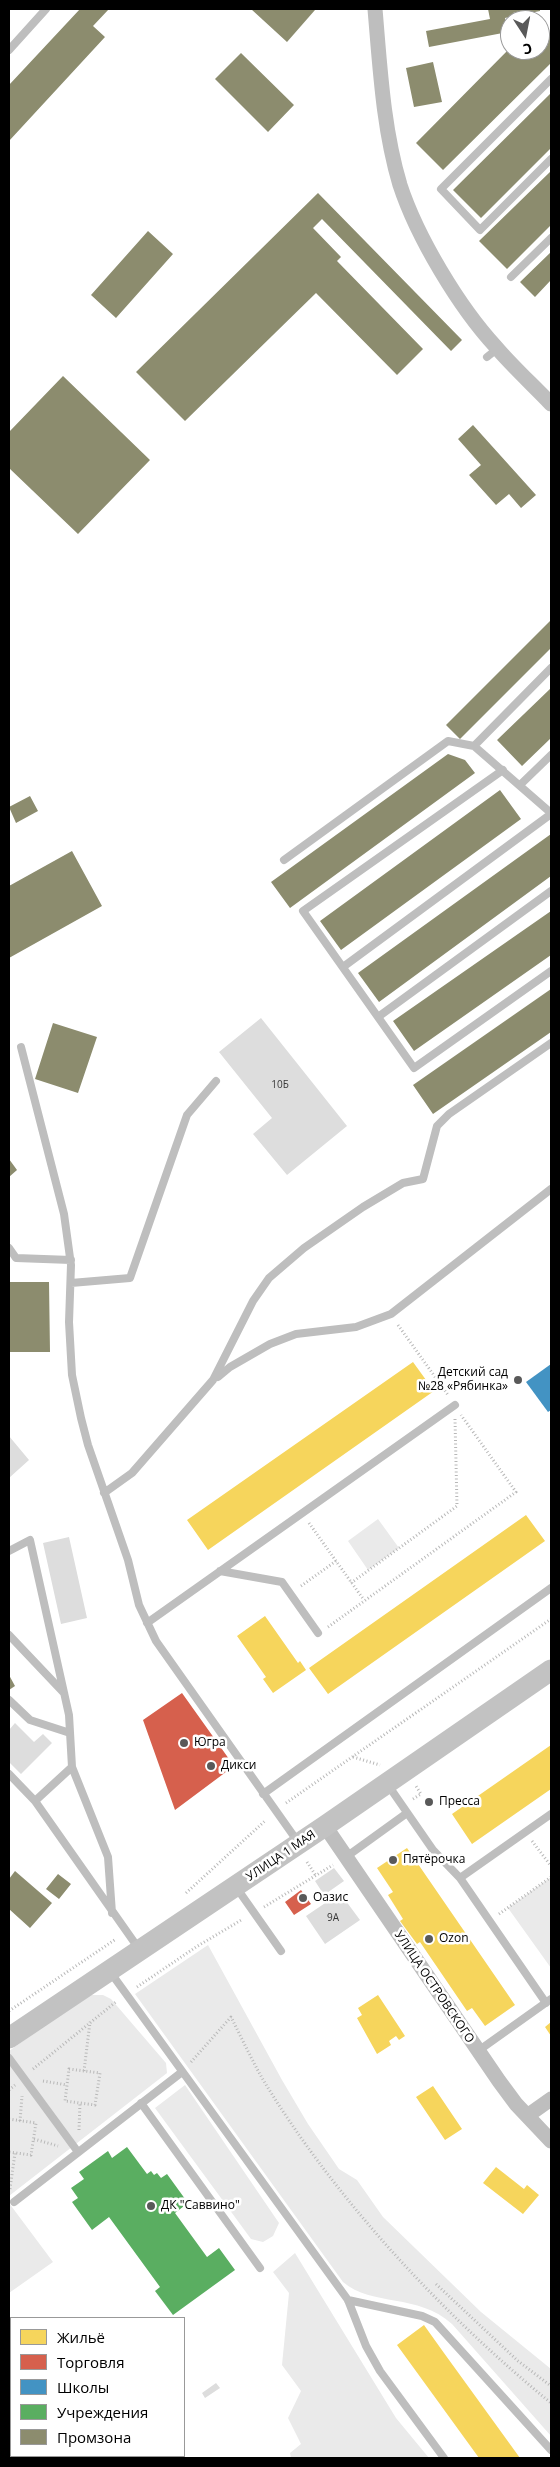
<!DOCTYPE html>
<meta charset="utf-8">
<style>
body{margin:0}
#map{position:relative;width:560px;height:2467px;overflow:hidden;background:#fff;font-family:"Open Sans",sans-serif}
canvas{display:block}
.frame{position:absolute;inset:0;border:10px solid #000;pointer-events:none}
.legend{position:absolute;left:10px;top:2317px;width:175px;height:140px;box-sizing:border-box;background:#fff;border:1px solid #999;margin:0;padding:6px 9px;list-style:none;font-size:15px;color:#000}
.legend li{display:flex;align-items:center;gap:10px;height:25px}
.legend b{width:25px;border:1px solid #999}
.north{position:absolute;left:500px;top:10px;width:50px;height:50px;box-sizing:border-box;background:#fff;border:1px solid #999;border-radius:50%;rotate:169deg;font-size:14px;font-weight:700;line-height:20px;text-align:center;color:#000}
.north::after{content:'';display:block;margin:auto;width:18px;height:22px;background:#595959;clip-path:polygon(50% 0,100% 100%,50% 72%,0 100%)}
</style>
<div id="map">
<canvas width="560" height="2467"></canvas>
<div class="frame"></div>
<ul class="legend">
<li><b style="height:14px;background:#f6d55c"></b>Жильё</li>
<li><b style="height:14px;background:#d6604d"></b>Торговля</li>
<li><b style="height:14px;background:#4393c3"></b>Школы</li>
<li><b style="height:14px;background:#5aae61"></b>Учреждения</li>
<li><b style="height:14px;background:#8c8c6e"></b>Промзона</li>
</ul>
<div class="north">С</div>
</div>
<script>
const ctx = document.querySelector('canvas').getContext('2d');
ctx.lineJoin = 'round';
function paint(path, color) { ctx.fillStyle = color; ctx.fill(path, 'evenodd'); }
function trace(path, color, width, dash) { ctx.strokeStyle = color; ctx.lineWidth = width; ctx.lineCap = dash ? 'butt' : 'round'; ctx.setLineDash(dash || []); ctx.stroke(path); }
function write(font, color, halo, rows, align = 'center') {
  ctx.font = font + ' "Open Sans",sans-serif'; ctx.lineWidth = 5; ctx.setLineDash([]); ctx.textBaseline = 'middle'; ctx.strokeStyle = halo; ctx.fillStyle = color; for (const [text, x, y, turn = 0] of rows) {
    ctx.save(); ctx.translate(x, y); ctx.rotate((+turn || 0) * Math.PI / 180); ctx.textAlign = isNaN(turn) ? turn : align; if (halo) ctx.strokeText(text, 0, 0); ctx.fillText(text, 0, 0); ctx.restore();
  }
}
const green = new Path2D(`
 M 378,1519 L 399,1548 L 368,1570 L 348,1541 Z
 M 551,1877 L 551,1968 L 508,1908 Z
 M 208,1945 L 282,2080 L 308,2124 L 339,2169 L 357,2180 L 383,2217 L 481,2312 L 551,2369 L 551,2436 L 452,2324 C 418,2293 372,2307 343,2282 L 135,1994 Z
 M 88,1995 L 103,1995 L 111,1999 L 166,2063 L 167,2073 L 9,2196 L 9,2051 Z
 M 185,2085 L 279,2223 L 273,2236 L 263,2242 L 251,2239 L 155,2108 Z
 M 9,2203 L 53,2262 L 9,2293 Z
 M 295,2253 L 396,2418 L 429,2458 L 291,2458 L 290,2453 L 301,2444 L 288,2418 L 301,2391 L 282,2365 L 289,2293 L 273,2272 Z`);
const homes = new Path2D(`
 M 413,1362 L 434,1391 L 208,1550 L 187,1520 Z
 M 526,1515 L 545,1541 L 328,1694 L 309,1668 Z
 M 265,1616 L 298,1663 L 300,1661 L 306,1670 L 273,1693 L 263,1679 L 266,1677 L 237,1636 Z
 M 551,1745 L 551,1789 L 472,1844 L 452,1814 Z
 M 407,1848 L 515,2005 L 485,2026 L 472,2008 L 467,2011 L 420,1942 L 417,1944 L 400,1921 L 403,1919 L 388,1895 L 393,1892 L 377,1868 Z
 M 378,1995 L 405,2036 L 399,2040 L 396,2036 L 389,2041 L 391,2045 L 377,2054 L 357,2018 L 362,2015 L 358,2008 Z
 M 551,2022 L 551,2036 L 545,2027 Z
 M 433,2086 L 462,2129 L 445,2140 L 416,2097 Z
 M 496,2167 L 524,2189 L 527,2185 L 539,2195 L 523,2214 L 483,2183 Z
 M 424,2325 L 444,2353 L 520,2458 L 479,2458 L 397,2345 Z`);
const shops = new Path2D(`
 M 182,1693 L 234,1766 L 175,1810 L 143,1720 Z
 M 301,1890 L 311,1904 L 294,1915 L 285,1902 Z`);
const schools = new Path2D(`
 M 551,1364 L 551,1410 L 548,1412 L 526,1382 Z`);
const public = new Path2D(`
 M 127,2147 L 147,2174 L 151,2171 L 154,2175 L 157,2173 L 161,2178 L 167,2174 L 188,2203 L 175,2213 L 207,2257 L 219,2248 L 235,2270 L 173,2315 L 155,2291 L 160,2287 L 109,2217 L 92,2230 L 72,2202 L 78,2198 L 71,2188 L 84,2179 L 79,2172 L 108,2151 L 112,2158 Z`);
const industry = new Path2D(`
 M 80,9 L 109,9 L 93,26 L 105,37 L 9,141 L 9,85 Z
 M 251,9 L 313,9 L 315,10 L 287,42 Z
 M 488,9 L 540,9 L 540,11 L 505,18 L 508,32 L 429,47 L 426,31 L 490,19 Z
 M 540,27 L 549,37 L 551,35 L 551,63 L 443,170 L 416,143 L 510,48 L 540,50 Z
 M 241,53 L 294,105 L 268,132 L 215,79 Z
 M 433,62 L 442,102 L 414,107 L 406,68 Z
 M 551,93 L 551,148 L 481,218 L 453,190 Z
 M 551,171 L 551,225 L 507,269 L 479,241 Z
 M 318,193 L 462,340 L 451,351 L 322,219 L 313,228 L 341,257 L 337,261 L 423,349 L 397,375 L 316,293 L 185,421 L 136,372 Z
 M 148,231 L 173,254 L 116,318 L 91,295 Z
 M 551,252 L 551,280 L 535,297 L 520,282 Z
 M 63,376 L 150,460 L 78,534 L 9,468 L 9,432 Z
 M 473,425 L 536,495 L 521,508 L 509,494 L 496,505 L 469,475 L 481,465 L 458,439 Z
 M 551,620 L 551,648 L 460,739 L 446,725 Z
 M 551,688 L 551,738 L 522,766 L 497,740 Z
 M 448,754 L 465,760 L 475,773 L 290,908 L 271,882 Z
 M 500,790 L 521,819 L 341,950 L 320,921 Z
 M 30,796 L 38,811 L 16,823 L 9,807 Z
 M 551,834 L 551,876 L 379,1002 L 358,973 Z
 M 72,851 L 102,906 L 9,958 L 9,886 Z
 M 551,911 L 551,955 L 414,1051 L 393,1021 Z
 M 551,989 L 551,1032 L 433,1114 L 413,1085 Z
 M 53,1023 L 97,1037 L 78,1093 L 35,1079 Z
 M 9,1159 L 17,1170 L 9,1177 Z
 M 9,1282 L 49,1282 L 50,1352 L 9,1352 Z
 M 9,1675 L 15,1686 L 9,1690 Z
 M 15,1871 L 52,1903 L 30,1928 L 9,1909 L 9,1879 Z
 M 58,1874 L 71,1884 L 59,1899 L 46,1889 Z`);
const building = new Path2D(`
 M 261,1018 L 347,1126 L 287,1175 L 253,1134 L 272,1118 L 219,1052 Z
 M 9,1436 L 29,1460 L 9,1478 Z
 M 69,1537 L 87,1618 L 61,1624 L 43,1543 Z
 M 15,1723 L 34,1742 L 43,1734 L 52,1743 L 21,1774 L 9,1762 L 9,1730 Z
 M 334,1868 L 344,1881 L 324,1895 L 315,1881 Z
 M 340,1893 L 360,1920 L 325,1944 L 306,1916 Z
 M 216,2383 L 220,2388 L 205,2398 L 202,2393 Z`);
const path = new Path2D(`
 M 398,1325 L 448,1395
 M 309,1523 L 336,1561
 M 351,1583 L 457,1506 L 455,1419
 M 301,1586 L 336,1561 L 364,1600
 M 328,1627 L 516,1492 L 461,1415
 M 353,1757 L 380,1765
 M 413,1799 L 421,1794 L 416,1786
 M 286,1803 L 551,1619
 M 532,1841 L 551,1866
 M 307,1862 L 316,1876
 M 186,1893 L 266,1820
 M 264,1907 L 333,1865
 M 499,1914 L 551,1877
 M 137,1987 L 196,1947 L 243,1919
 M 9,2011 L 116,1939
 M 191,2062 L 231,2017 C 241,2037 251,2058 262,2078 C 334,2198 443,2315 551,2403
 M 33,2069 L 117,2001
 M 69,2069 L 100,2073 L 95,2105 L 65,2101 Z
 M 84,2071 L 90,2022
 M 43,2081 L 67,2085
 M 9,2090 L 15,2085
 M 9,2119 L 36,2123 L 31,2155 L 9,2152
 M 20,2121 L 22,2096
 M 79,2130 L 80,2103
 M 34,2139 L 58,2146
 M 10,2189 L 15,2153
 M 436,2284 L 518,2361 L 551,2386`);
const lane = new Path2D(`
 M 9,50 L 46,9
 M 551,79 L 441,189 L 480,230 L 551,159
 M 511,277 L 551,238
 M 487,357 L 497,349
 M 551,668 L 474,746 L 551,813
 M 503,770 L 303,911 L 414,1068 L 551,971
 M 520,785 L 551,755
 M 284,860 L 448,741 L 474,746
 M 343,967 L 551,814
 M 378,1017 L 551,891
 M 21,1047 L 64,1214 L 71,1265 L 69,1322 L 72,1375 L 81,1418 L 88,1445 L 128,1560 L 139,1605 L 156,1641 L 298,1842
 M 9,1248 L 16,1258 L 71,1260
 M 71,1283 L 130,1278 L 187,1115 L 216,1081
 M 218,1377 L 230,1367 L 270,1344 L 296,1334 L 356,1327 L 391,1314 L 551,1189
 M 104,1493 L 132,1473 L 213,1380 L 253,1301 L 269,1278 L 304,1248 L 363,1207 L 403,1183 L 423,1179 L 437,1126 L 449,1114 L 551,1043
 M 9,1551 L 30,1540 L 69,1715 L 72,1767 L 108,1857 L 112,1913
 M 220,1571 L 282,1582 L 318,1633
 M 147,1623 L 455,1405
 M 9,1635 L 64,1693
 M 9,1700 L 30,1720 L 70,1733
 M 9,1774 L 35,1801 L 139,1949
 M 388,1785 L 433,1850 L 460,1878 L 546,2003
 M 263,1794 L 551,1588
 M 35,1801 L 72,1767
 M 346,1857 L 407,1813
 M 460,1878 L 551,1814
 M 236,1887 L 281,1951
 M 111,1973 L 348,2300 L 366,2346 L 380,2371 L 444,2458
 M 478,2051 L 551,1999
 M 9,2058 L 78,2152
 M 141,2103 L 260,2268
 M 14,2202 L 182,2072
 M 348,2300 L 422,2316 L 435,2322 L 551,2450`);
const street = new Path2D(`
 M 375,9 C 380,67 383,128 400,185 C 417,237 459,307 496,347 C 513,367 533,385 551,404
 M 325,1826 L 499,2081 L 516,2104 L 551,2141
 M 527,2116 L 551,2099`);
const secondary = new Path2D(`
 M 9,2038 L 325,1826 L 551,1670`);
const markers = [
 [518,1380,5,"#595959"],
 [184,1743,5,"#595959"],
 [211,1766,5,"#595959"],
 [429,1802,5,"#595959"],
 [393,1860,5,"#595959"],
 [303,1898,5,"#595959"],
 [429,1939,5,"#595959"],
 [151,2206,5,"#595959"]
];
const numberNames = [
 ["10Б",280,1085],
 ["9А",333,1918]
];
const poiNames = [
 ["Детский сад",508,1373,"right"],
 ["№28 «Рябинка»",508,1387,"right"],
 ["Югра",194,1743],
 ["Дикси",221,1766],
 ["Пресса",439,1802],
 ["Пятёрочка",403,1860],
 ["Оазис",313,1898],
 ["Ozon",439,1939],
 ["ДК \"Саввино\"",161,2206]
];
const streetNames = [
 ["УЛИЦА 1 МАЯ",281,1856,-34],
 ["УЛИЦА ОСТРОВСКОГО",434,1987,56]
];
paint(green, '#eaeaea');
paint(homes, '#f6d55c');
paint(shops, '#d6604d');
paint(schools, '#4393c3');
paint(public, '#5aae61');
paint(industry, '#8c8c6e');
paint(building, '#ddd');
trace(path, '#b8b8b8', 3, [1, 2.5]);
trace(lane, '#bebebe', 8);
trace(street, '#bebebe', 15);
trace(secondary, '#c2c2c2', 21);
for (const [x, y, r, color] of markers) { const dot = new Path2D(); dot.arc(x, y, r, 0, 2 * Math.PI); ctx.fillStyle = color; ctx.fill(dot); trace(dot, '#fff', 2); }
write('10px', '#373737', null, numberNames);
write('12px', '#000', '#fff', poiNames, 'left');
write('12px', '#000', '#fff', streetNames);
</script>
